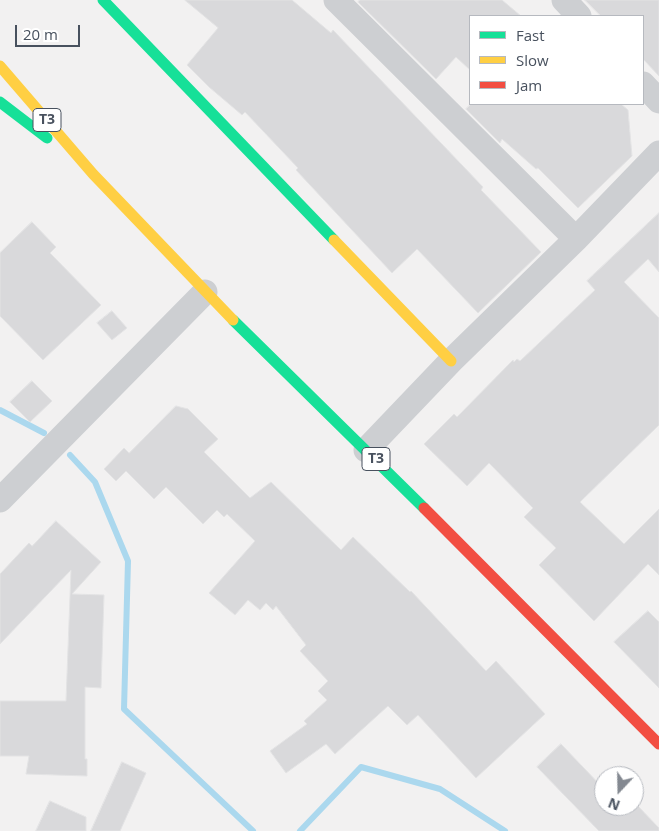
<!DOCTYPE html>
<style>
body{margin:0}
#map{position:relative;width:659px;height:831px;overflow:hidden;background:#f2f1f1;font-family:"Open Sans",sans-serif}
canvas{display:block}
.legend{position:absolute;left:469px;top:15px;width:175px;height:90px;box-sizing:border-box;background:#fff;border:1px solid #b6b9bf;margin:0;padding:6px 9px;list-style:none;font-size:15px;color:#48515e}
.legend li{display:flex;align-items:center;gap:10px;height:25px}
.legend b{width:25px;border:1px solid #b6b9bf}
.north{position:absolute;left:594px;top:766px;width:50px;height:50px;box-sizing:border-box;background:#fff;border:1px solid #b6b9bf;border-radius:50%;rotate:201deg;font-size:14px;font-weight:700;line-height:20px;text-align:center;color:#48515e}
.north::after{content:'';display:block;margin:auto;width:18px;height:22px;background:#848991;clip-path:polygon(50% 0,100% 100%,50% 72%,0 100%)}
.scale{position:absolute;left:15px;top:25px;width:65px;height:22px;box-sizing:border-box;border:2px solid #48515e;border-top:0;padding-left:6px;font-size:15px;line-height:18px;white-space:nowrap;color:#48515e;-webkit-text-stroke:4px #fff;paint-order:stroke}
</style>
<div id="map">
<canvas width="659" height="831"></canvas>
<ul class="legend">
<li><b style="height:6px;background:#16e098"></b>Fast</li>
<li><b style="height:6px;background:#ffcf43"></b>Slow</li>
<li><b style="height:6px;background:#f24e42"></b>Jam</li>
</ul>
<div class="north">N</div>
<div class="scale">20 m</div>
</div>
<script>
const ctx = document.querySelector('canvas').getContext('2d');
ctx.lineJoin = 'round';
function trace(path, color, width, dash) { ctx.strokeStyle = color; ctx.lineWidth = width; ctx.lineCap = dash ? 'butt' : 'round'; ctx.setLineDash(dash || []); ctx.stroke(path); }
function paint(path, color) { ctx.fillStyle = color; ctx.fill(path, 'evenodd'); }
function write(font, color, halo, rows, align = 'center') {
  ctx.font = font + ' "Open Sans",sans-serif'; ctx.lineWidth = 4.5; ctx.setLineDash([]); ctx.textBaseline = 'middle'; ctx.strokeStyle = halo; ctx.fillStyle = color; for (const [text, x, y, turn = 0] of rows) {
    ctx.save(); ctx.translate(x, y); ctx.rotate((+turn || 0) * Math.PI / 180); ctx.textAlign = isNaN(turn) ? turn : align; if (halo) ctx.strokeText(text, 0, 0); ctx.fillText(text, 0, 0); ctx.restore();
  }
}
const stream = new Path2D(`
 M 0,410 L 44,433
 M 70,455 L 95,482 L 128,561 L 124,709 L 253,831
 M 300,831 L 361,767 L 440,789 L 505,831`);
const building = new Path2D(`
 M 185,0 L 292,0 L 331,33 L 333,30 L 483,187 L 481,190 L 541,252 L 478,313 L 417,249 L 392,273 L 296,170 L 298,168 L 245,112 L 242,115 L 209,87 L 187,65 L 218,28 Z
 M 360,0 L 502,0 L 521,16 L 470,16 L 470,70 L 456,57 L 436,79 L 358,2 Z
 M 585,0 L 659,0 L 659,76 L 643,59 L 643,16 L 601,16 Z
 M 471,104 L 621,104 L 628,110 L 632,156 L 578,208 L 538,168 L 536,169 L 502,139 L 500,143 L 466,109 Z
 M 659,213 L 659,272 L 648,259 L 624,282 L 659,318 L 659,425 L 580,502 L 624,544 L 659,509 L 659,575 L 648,564 L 594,621 L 539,565 L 556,548 L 524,517 L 533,508 L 489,463 L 467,486 L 424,444 L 454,414 L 457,417 L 513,360 L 514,362 L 517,359 L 520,361 L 595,290 L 587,281 Z
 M 32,222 L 56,247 L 50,253 L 101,305 L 43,360 L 0,316 L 0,253 Z
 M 112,311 L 127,328 L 112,340 L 97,323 Z
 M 32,381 L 52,401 L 30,422 L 10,402 Z
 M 176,406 L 188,409 L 218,439 L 204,452 L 250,498 L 271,482 L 341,550 L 353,537 L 410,592 L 411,591 L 486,671 L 496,661 L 545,714 L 476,778 L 418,715 L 407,725 L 388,706 L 335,754 L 326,744 L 286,773 L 270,751 L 307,724 L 304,721 L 327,700 L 318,691 L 328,681 L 300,651 L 306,645 L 276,606 L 273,610 L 266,603 L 260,610 L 248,600 L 235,615 L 209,593 L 255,541 L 227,514 L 224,517 L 217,510 L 203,524 L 166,487 L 154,499 L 126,471 L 116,481 L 104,469 L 124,448 L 129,453 Z
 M 56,521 L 101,562 L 72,594 L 104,595 L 101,688 L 85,687 L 85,759 L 87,759 L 87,776 L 26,774 L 29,756 L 0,756 L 0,701 L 66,701 L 71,570 L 0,644 L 0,574 L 29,543 L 32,546 Z
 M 648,611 L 659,622 L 659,688 L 614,642 Z
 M 561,744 L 604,789 L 604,806 L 620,806 L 628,814 L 637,805 L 659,828 L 659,831 L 599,831 L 537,767 Z
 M 122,762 L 146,773 L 120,831 L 91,831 Z
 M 50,801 L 86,817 L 86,831 L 36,831 Z`);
const street = new Path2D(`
 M 336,0 L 576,239
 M 564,0 L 579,16
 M 643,84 L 659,101
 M 366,450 L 451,361 L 576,239 L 659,153
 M 0,500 L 205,292`);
const fast = new Path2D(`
 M 103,0 L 334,240
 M 0,102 L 47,138
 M 233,320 L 424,508`);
const slow = new Path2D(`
 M 0,66 L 93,174 L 233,320
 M 334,240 L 451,361`);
const jam = new Path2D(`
 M 424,508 L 659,744`);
const shields = [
 [47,120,28],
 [376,459,28]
];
const shieldNames = [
 ["T3",47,120],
 ["T3",376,459]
];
trace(stream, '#abd8ee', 6);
paint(building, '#d9d9db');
trace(building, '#e3e3e4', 1);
trace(street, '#cdcfd2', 25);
trace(fast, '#16e098', 11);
trace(slow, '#ffcf43', 11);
trace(jam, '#f24e42', 11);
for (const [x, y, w] of shields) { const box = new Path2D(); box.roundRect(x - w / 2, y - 11.5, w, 23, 4); ctx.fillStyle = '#fff'; ctx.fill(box); trace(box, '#48515e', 1); }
write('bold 14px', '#48515e', null, shieldNames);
</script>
